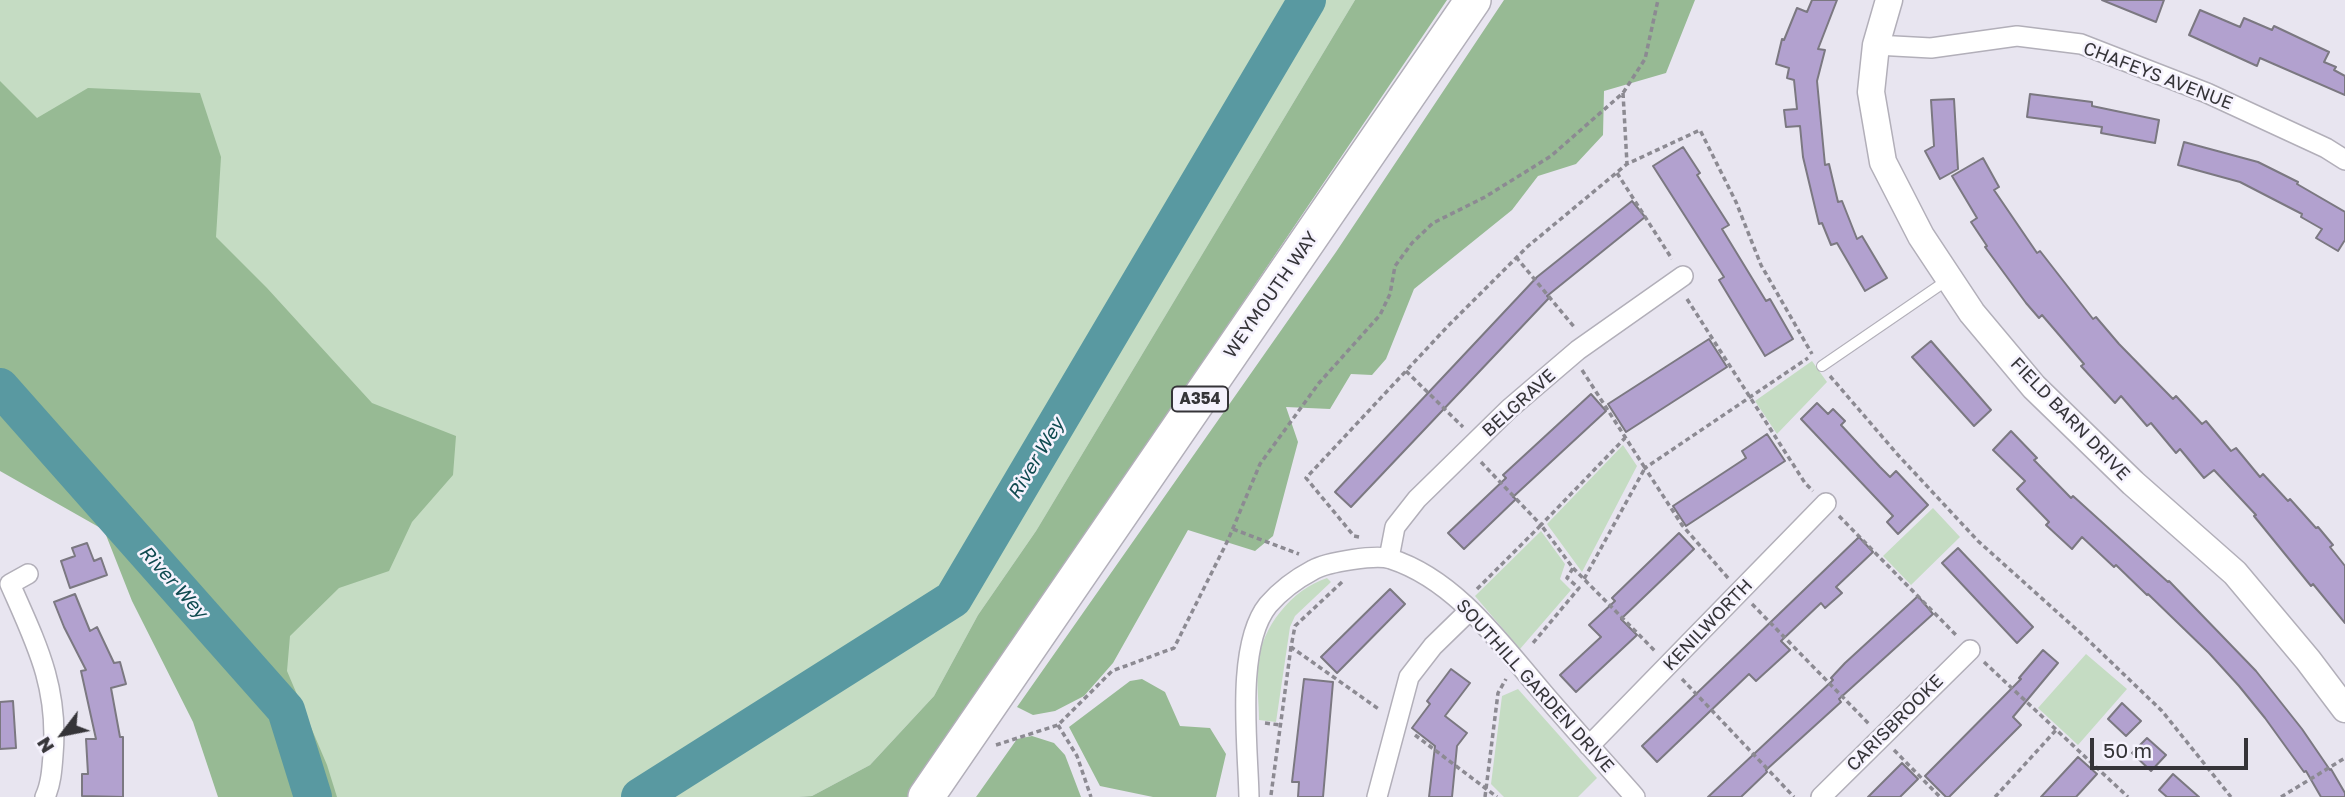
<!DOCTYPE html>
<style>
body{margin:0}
#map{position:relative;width:2345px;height:797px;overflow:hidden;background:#e8e5f0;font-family:"Golos Text",sans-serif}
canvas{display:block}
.north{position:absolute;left:28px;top:699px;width:70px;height:70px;-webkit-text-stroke:5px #f5f2fd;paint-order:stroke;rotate:238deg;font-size:19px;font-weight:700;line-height:28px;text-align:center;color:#353438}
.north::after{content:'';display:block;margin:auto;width:24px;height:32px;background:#353438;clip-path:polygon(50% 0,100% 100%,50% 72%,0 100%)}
.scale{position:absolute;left:2090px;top:738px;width:158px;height:32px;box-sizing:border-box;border:4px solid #353438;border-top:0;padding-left:9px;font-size:21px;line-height:24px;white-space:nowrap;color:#353438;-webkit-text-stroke:5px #f5f2fd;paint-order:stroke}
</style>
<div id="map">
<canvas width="2345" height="797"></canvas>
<div class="north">N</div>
<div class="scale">50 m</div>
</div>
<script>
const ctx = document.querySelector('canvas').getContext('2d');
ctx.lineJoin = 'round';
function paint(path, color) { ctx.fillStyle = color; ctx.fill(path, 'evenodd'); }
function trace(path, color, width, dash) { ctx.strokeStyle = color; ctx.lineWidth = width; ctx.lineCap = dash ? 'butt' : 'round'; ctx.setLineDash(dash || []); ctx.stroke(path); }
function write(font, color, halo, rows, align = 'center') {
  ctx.font = font + ' "Golos Text",sans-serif'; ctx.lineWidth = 5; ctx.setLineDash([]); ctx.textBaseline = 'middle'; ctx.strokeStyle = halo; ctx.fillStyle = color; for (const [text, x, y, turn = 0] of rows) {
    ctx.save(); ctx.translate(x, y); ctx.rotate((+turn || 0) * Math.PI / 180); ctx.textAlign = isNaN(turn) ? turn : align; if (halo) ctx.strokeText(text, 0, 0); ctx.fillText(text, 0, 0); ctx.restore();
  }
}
const green = new Path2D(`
 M 0,0 L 1355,0 L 1036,531 L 978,615 L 934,696 L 870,765 L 812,796 L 798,797 L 292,797 L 124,538 L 0,412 Z
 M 1812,361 L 1827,382 L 1777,434 L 1755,401 Z
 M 1623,445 L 1637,466 L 1582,572 L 1547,524 Z
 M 1933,508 L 1960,537 L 1911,585 L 1883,556 Z
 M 1541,531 L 1565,564 L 1560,579 L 1571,590 L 1520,649 L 1475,596 Z
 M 1327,578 L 1331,582 L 1295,616 L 1290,627 L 1276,722 L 1259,720 C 1259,702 1256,682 1258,664 C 1261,628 1292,589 1327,578 Z
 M 2086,654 L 2127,689 L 2078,745 L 2038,708 Z
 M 1518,689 L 1597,778 L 1578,797 L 1504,797 L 1491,784 L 1502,696 Z`);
const forest = new Path2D(`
 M 1355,0 L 1447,0 L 909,797 L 798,797 L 812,796 L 870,765 L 934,696 L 978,615 L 1036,531 Z
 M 1504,0 L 1695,0 L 1666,73 L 1604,91 L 1603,135 L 1576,164 L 1538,176 L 1512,210 L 1414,289 L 1386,359 L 1372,375 L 1351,374 L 1330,409 L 1286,407 L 1298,442 L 1273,536 L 1255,551 L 1188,530 L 1113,663 L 1084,696 L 1055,711 L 1033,715 L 1017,707 L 1336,252 Z
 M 0,81 L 37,118 L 88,88 L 200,93 L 221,157 L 216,237 L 267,288 L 372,403 L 456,436 L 453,475 L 412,522 L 389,571 L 339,588 L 290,636 L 287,671 L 327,765 L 337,797 L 218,797 L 193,722 L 132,601 L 104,530 L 0,471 Z
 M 1142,679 L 1165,692 L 1180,726 L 1210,728 L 1226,754 L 1216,797 L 1153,797 L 1100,786 L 1069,727 L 1130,681 Z
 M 1032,736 L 1054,743 L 1065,755 L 1081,797 L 976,797 L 1017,739 Z`);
const river = new Path2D(`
 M 0,387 L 286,710 L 313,797
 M 640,797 L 953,599 L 1307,0`);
const building = new Path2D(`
 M 1812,0 L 1837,0 L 1818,49 L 1825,50 L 1817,81 L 1825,165 L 1829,164 L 1838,202 L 1842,201 L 1857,239 L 1862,236 L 1887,278 L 1865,291 L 1837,243 L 1831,245 L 1822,223 L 1819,224 L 1803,157 L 1800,126 L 1786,127 L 1784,110 L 1797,109 L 1794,80 L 1787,78 L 1789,68 L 1776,64 L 1782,39 L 1784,40 L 1797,8 L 1807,12 Z
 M 2102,0 L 2164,0 L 2156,22 Z
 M 2200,10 L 2240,27 L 2244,18 L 2272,30 L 2274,26 L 2329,52 L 2324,62 L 2336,67 L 2334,70 L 2345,76 L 2345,95 L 2260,58 L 2257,66 L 2189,35 Z
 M 2030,94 L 2092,102 L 2092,106 L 2159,120 L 2155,143 L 2101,133 L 2102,127 L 2027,117 Z
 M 1954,99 L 1958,169 L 1940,179 L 1925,151 L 1934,146 L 1931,100 Z
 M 2184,142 L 2258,162 L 2298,182 L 2297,184 L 2345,212 L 2345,240 L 2338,251 L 2316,238 L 2322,229 L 2301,217 L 2302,214 L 2240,182 L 2178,165 Z
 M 1683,147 L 1700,173 L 1697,175 L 1729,225 L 1722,229 L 1766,301 L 1770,299 L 1793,339 L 1765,356 L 1719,280 L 1724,277 L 1653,166 Z
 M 1983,158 L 1999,187 L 1994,190 L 2037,253 L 2040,251 L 2093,319 L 2096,317 L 2119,344 L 2173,399 L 2176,396 L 2202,424 L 2206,421 L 2231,451 L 2236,448 L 2260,477 L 2263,474 L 2288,501 L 2290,499 L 2316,528 L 2318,527 L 2333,545 L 2330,547 L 2345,566 L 2345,623 L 2313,584 L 2311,586 L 2254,516 L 2256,515 L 2214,470 L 2204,478 L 2180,449 L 2176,453 L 2151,423 L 2147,426 L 2121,396 L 2115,403 L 2081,366 L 2084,364 L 2042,315 L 2039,318 L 2026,303 L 1985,247 L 1987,246 L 1971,222 L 1977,218 L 1952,176 Z
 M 1632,201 L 1645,217 L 1547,296 L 1549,298 L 1351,507 L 1335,492 L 1537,277 Z
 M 1709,339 L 1727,367 L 1626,432 L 1608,404 Z
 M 1931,341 L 1991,410 L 1974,426 L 1912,357 Z
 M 1591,394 L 1606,411 L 1513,497 L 1516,499 L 1464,549 L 1448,533 L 1506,478 L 1503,475 Z
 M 1817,403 L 1828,414 L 1833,409 L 1845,421 L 1841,425 L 1880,467 L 1890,477 L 1896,471 L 1928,505 L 1898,534 L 1887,522 L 1893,516 L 1801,419 Z
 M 2011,431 L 2037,458 L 2034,460 L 2071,498 L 2073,496 L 2168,582 L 2169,581 L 2256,671 L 2302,729 L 2330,770 L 2331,769 L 2345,793 L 2345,797 L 2321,797 L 2306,771 L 2304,772 L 2265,718 L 2239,686 L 2209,653 L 2148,594 L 2147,595 L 2116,565 L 2114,567 L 2082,537 L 2072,549 L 2046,525 L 2049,522 L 2017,489 L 2025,481 L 1993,450 Z
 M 1767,434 L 1785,461 L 1686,526 L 1673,506 L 1746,458 L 1742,451 Z
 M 1679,533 L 1694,549 L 1621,619 L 1637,635 L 1576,692 L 1560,675 L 1601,637 L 1589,625 L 1615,601 L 1612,598 Z
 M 1859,537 L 1873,552 L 1836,587 L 1842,593 L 1825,608 L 1821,603 L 1781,641 L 1790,650 L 1756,681 L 1749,674 L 1657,762 L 1642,746 Z
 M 87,543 L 94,561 L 101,558 L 107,575 L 70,588 L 61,561 L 75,556 L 72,548 Z
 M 1958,548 L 2033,627 L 2017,643 L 1942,563 Z
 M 1390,589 L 1405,604 L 1337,673 L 1321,657 Z
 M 75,594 L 90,631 L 97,627 L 114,663 L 120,662 L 126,684 L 111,688 L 120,737 L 123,737 L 123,797 L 82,796 L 82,774 L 88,774 L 86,739 L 96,739 L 81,671 L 86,670 L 64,627 L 54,602 Z
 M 1918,596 L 1933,614 L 1839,699 L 1841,702 L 1766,770 L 1767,772 L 1741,797 L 1708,797 L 1833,680 L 1831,678 L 1845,663 Z
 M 2043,650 L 2058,663 L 2013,717 L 2021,725 L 1949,797 L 1946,797 L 1925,776 L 2021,679 L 2019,678 Z
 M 1451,669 L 1470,683 L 1445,716 L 1467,733 L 1457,746 L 1452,797 L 1429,797 L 1435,746 L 1412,728 L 1430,704 L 1427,701 Z
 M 1304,679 L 1333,682 L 1323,797 L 1298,797 L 1299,782 L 1292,782 Z
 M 13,701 L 16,748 L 0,749 L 0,702 Z
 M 2122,703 L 2141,721 L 2126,736 L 2108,719 Z
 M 2147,738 L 2166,755 L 2151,771 L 2132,753 Z
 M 2078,757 L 2097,774 L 2076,797 L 2041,797 Z
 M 1902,763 L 1918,779 L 1900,797 L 1868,797 Z
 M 2173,774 L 2199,797 L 2167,797 L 2159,790 Z`);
const path = new Path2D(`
 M 1623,93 L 1627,164
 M 1617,173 L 1672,259
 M 1516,257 L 1575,328
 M 1687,299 L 1805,483 L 1813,491
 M 1582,370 L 1645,468 L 1584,579
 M 1406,371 L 1463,427
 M 1830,376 L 1898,455 L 1978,541 L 2086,638 L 2162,711 L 2231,797
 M 1481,462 L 1541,525 L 1625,438
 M 1839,516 L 1956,635
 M 1233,529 L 1299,554
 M 1359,537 L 1354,536 L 1306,478 L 1447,327 L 1527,247 L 1627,164 L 1700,130 L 1736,202 L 1761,265 L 1812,354
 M 1573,568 L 1655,651
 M 1728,578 L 1682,525 L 1645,468 L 1808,358
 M 1342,582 L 1295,626 L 1291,647 L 1380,710
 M 1477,589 L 1541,525 L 1573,568 L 1567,578 L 1579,588 L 1533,643
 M 1752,604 L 1869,724
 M 1984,662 L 2128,797
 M 1682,679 L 1794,797
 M 1265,723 L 1280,725
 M 1058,725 L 1077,756 L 1091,797
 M 1415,735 L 1497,797
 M 996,745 L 1058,725 L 1112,671 L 1174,648 L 1228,540 L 1260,464 L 1319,383 L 1380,315 L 1390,294 L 1395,266 L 1412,243 L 1433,223 L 1485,197 L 1551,156 L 1623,93 L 1645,59 L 1658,0
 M 1894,750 L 1940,797
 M 1271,795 L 1291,647
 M 1485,797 L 1498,693 L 1506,679
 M 1995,797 L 2057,729
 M 2281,797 L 2345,758`);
const lane = new Path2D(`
 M 1822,366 L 1949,279`);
const street = new Path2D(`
 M 1876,45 L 1931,48 L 2017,36 L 2081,44 L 2207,93 L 2326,148 L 2345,160
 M 1389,558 L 1395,527 L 1417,499 L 1509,409 L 1578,350 L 1683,276
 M 28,574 L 10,584 C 36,643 59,687 53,755 C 52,769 51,784 45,797
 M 1589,746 L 1826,503
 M 1249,797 C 1248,746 1235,646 1268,605 C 1281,590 1296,579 1313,570 C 1327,562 1377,554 1391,559 C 1456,580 1501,644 1544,694 C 1574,729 1605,763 1635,797
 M 1377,797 L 1409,677 L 1433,646 L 1470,610
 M 1821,797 L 1970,650`);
const secondary = new Path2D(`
 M 1889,0 L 1876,45 L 1871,92 L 1883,162 L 1921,236 L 1972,313 L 2034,387 L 2133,483 L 2235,573 L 2308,660 L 2345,709`);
const highway = new Path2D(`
 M 926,797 L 1473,0`);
const shields = [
 [1200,399,56]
];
const shieldNames = [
 ["A354",1200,399]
];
const streetNames = [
 ["CHAFEYS AVENUE",2158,76,21],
 ["WEYMOUTH WAY",1271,295,-55],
 ["BELGRAVE",1519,403,-42],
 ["FIELD BARN DRIVE",2070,419,46],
 ["KENILWORTH",1708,625,-46],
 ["SOUTHILL GARDEN DRIVE",1535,686,48],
 ["CARISBROOKE",1895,723,-45]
];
const waterNames = [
 ["River Wey",1036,459,-59],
 ["River Wey",173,582,48]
];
paint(green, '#c5dcc3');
paint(forest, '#97ba94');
trace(river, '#5999a1', 38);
paint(building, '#b2a1cf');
trace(building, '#7b7881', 2);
trace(lane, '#b2afb9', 12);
trace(street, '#b2afb9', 22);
trace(secondary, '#b2afb9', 29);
trace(highway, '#b2afb9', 38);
trace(path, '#8c8a92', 3.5, [5, 3.5]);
trace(lane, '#fff', 10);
trace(street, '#fff', 19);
trace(secondary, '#fff', 26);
trace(highway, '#fff', 35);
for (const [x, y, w] of shields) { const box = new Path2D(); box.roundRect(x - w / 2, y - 12.5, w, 25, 5); ctx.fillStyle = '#f5f2fd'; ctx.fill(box); trace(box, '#353438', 2); }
write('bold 16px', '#353438', null, shieldNames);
write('18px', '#353438', '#f5f2fd', streetNames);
write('italic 19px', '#0f4a50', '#f5f2fd', waterNames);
</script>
